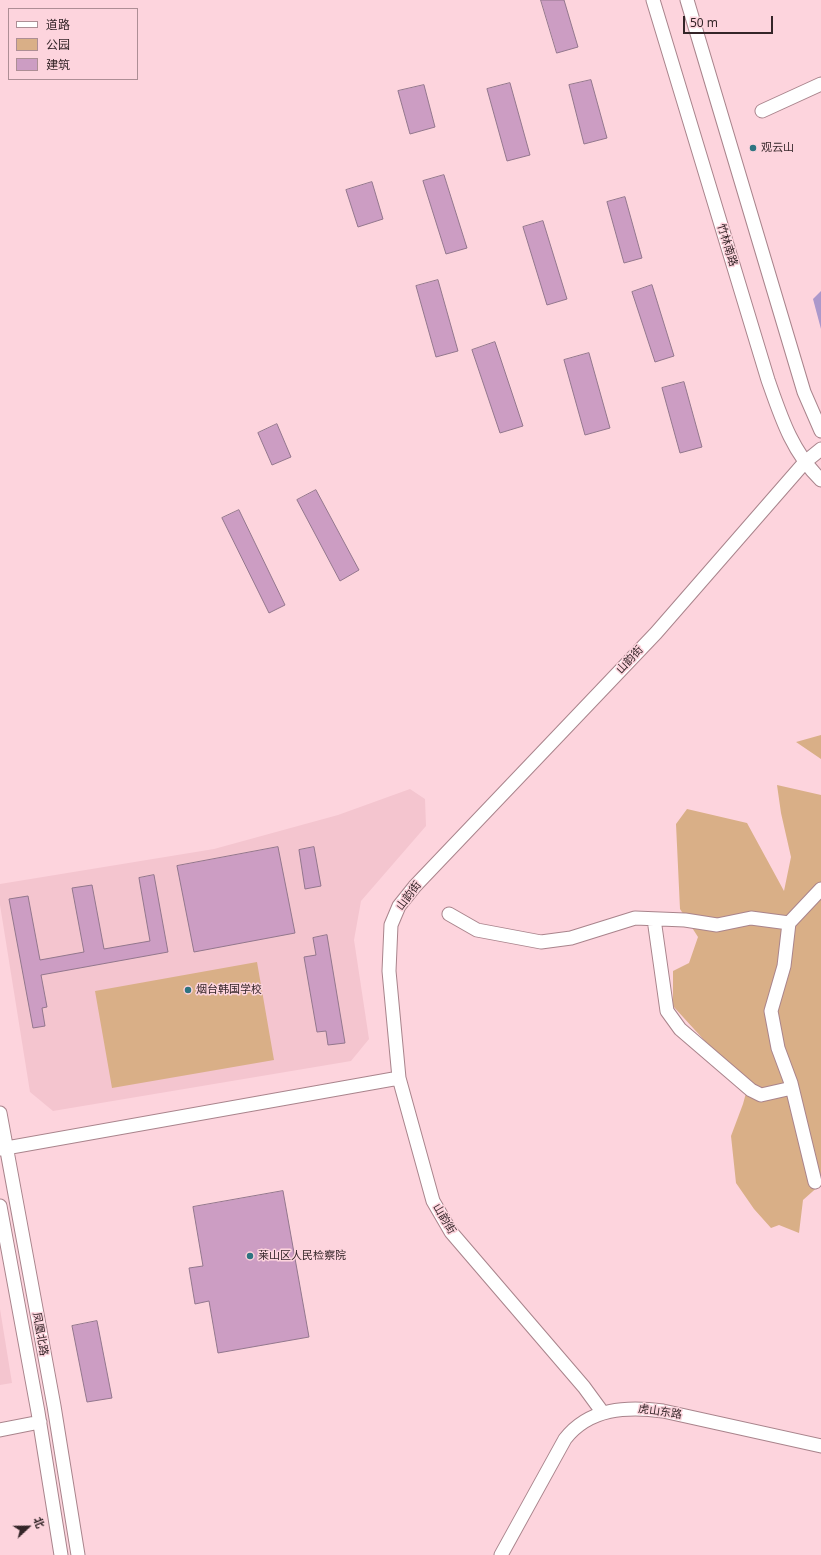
<!DOCTYPE html>
<meta charset="utf-8">
<style>
body{margin:0}
#map{position:relative;width:821px;height:1555px;overflow:hidden;background:#fdd4dd;font-family:"Noto Sans","Noto Sans SC",sans-serif}
canvas{display:block}
.legend{position:absolute;left:8px;top:8px;width:130px;height:72px;box-sizing:border-box;background:#fdd4dd;border:1px solid #ad8e95;margin:0;padding:5px 7px;list-style:none;font-size:12px;color:#342528}
.legend li{display:flex;align-items:center;gap:8px;height:20px}
.legend b{width:20px;border:1px solid #ad8e95}
.north{position:absolute;left:8px;top:1507px;width:40px;height:40px;-webkit-text-stroke:3px #fdd4dd;paint-order:stroke;rotate:68deg;font-size:11px;font-weight:700;line-height:16px;text-align:center;color:#342528}
.north::after{content:'';display:block;margin:auto;width:14px;height:18px;background:#342528;clip-path:polygon(50% 0,100% 100%,50% 72%,0 100%)}
.scale{position:absolute;left:683px;top:16px;width:90px;height:18px;box-sizing:border-box;border:2px solid #342528;border-top:0;padding-left:5px;font-size:12px;line-height:14px;white-space:nowrap;color:#342528;-webkit-text-stroke:3px #fdd4dd;paint-order:stroke}
</style>
<div id="map">
<canvas width="821" height="1555"></canvas>
<ul class="legend">
<li><b style="height:5px;background:#fff"></b>道路</li>
<li><b style="height:11px;background:#d9af87"></b>公园</li>
<li><b style="height:11px;background:#cc9dc3"></b>建筑</li>
</ul>
<div class="north">北</div>
<div class="scale">50 m</div>
</div>
<script>
const ctx = document.querySelector('canvas').getContext('2d');
ctx.lineJoin = 'round';
function paint(path, color) { ctx.fillStyle = color; ctx.fill(path, 'evenodd'); }
function trace(path, color, width, dash) { ctx.strokeStyle = color; ctx.lineWidth = width; ctx.lineCap = dash ? 'butt' : 'round'; ctx.setLineDash(dash || []); ctx.stroke(path); }
function write(font, color, halo, rows, align = 'center') {
  ctx.font = font + ' "Noto Sans","Noto Sans SC",sans-serif'; ctx.lineWidth = 3; ctx.setLineDash([]); ctx.textBaseline = 'middle'; ctx.strokeStyle = halo; ctx.fillStyle = color; for (const [text, x, y, turn = 0] of rows) {
    ctx.save(); ctx.translate(x, y); ctx.rotate((+turn || 0) * Math.PI / 180); ctx.textAlign = isNaN(turn) ? turn : align; if (halo) ctx.strokeText(text, 0, 0); ctx.fillText(text, 0, 0); ctx.restore();
  }
}
const built = new Path2D(`
 M 410,789 L 425,799 L 426,826 L 361,901 L 354,940 L 369,1039 L 351,1061 L 53,1111 L 30,1092 L 0,905 L 0,884 L 214,849 L 338,815 Z
 M 0,1309 L 12,1383 L 0,1385 Z`);
const green = new Path2D(`
 M 821,735 L 821,759 L 796,742 Z
 M 777,785 L 821,795 L 821,1184 L 803,1200 L 799,1233 L 779,1225 L 771,1228 L 754,1209 L 736,1183 L 731,1136 L 743,1104 L 749,1082 L 714,1051 L 673,1006 L 673,971 L 689,963 L 698,937 L 680,909 L 676,824 L 687,809 L 747,823 L 784,891 L 791,857 L 781,813 Z
 M 257,962 L 274,1060 L 112,1088 L 95,991 Z`);
const water = new Path2D(`
 M 821,291 L 821,329 L 813,299 Z`);
const building = new Path2D(`
 M 541,0 L 564,0 L 578,47 L 557,53 Z
 M 591,80 L 607,138 L 584,144 L 569,85 Z
 M 510,83 L 530,155 L 507,161 L 487,89 Z
 M 424,85 L 435,127 L 410,134 L 398,91 Z
 M 444,175 L 467,248 L 446,254 L 423,181 Z
 M 372,182 L 383,219 L 358,227 L 346,190 Z
 M 625,197 L 642,258 L 624,263 L 607,202 Z
 M 543,221 L 567,299 L 547,305 L 523,227 Z
 M 438,280 L 458,351 L 436,357 L 416,286 Z
 M 652,285 L 674,356 L 655,362 L 632,292 Z
 M 495,342 L 523,426 L 500,433 L 472,350 Z
 M 589,353 L 610,428 L 585,435 L 564,360 Z
 M 684,382 L 702,447 L 680,453 L 662,388 Z
 M 277,424 L 291,457 L 272,465 L 258,433 Z
 M 316,490 L 359,570 L 340,581 L 297,500 Z
 M 239,510 L 285,605 L 269,613 L 222,518 Z
 M 278,847 L 295,933 L 194,952 L 177,866 Z
 M 314,847 L 321,886 L 305,889 L 299,850 Z
 M 154,875 L 168,952 L 41,975 L 47,1007 L 42,1008 L 45,1026 L 33,1028 L 9,899 L 28,896 L 40,960 L 84,952 L 72,888 L 92,885 L 104,949 L 150,941 L 139,878 Z
 M 327,935 L 345,1043 L 328,1045 L 326,1031 L 317,1032 L 304,957 L 316,955 L 313,938 Z
 M 283,1191 L 309,1337 L 218,1353 L 209,1301 L 195,1304 L 189,1268 L 203,1266 L 193,1207 Z
 M 97,1321 L 112,1398 L 87,1402 L 72,1326 Z`);
const minor = new Path2D(`
 M 653,0 L 768,380 C 781,417 792,452 821,480
 M 687,0 L 804,392 L 821,431
 M 762,111 L 821,84
 M 449,914 L 477,930 L 541,942 L 571,938 L 635,918 L 685,920 L 717,925 L 751,918 L 789,923 L 821,889
 M 654,919 L 667,1011 L 680,1029 L 751,1090 L 761,1095 L 792,1088
 M 789,923 L 784,966 L 771,1011 L 778,1048 L 791,1083 L 815,1182
 M 0,1113 L 54,1406 L 78,1555
 M 0,1149 L 399,1078
 M 0,1206 L 38,1412 L 61,1555
 M 603,1413 L 584,1387 L 451,1232 L 433,1201 L 399,1078 L 389,971 L 391,925 L 399,906 L 415,886 L 656,633 L 805,462 L 821,449
 M 0,1430 L 40,1422
 M 501,1555 L 565,1439 C 589,1408 627,1406 663,1411 L 821,1446`);
const markers = [
 [753,148,4,"#2e7481"],
 [188,990,4,"#2e7481"],
 [250,1256,4,"#2e7481"]
];
const poiNames = [
 ["观云山",761,148],
 ["烟台韩国学校",196,990],
 ["莱山区人民检察院",258,1256]
];
const streetNames = [
 ["竹林南路",727,245,73],
 ["山韵街",630,660,-47],
 ["山韵街",409,896,-53],
 ["山韵街",444,1219,59],
 ["凤凰北路",40,1334,80],
 ["虎山东路",660,1412,8]
];
paint(built, '#f4c5cf');
paint(green, '#d9af87');
paint(water, '#ac98cb');
paint(building, '#cc9dc3');
trace(building, '#93778d', 1);
trace(minor, '#a9848c', 15);
trace(minor, '#fff', 13);
for (const [x, y, r, color] of markers) { const dot = new Path2D(); dot.arc(x, y, r, 0, 2 * Math.PI); ctx.fillStyle = color; ctx.fill(dot); trace(dot, '#fdd4dd', 1.5); }
write('11px', '#342528', '#fdd4dd', poiNames, 'left');
write('11px', '#342528', '#fdd4dd', streetNames);
</script>
